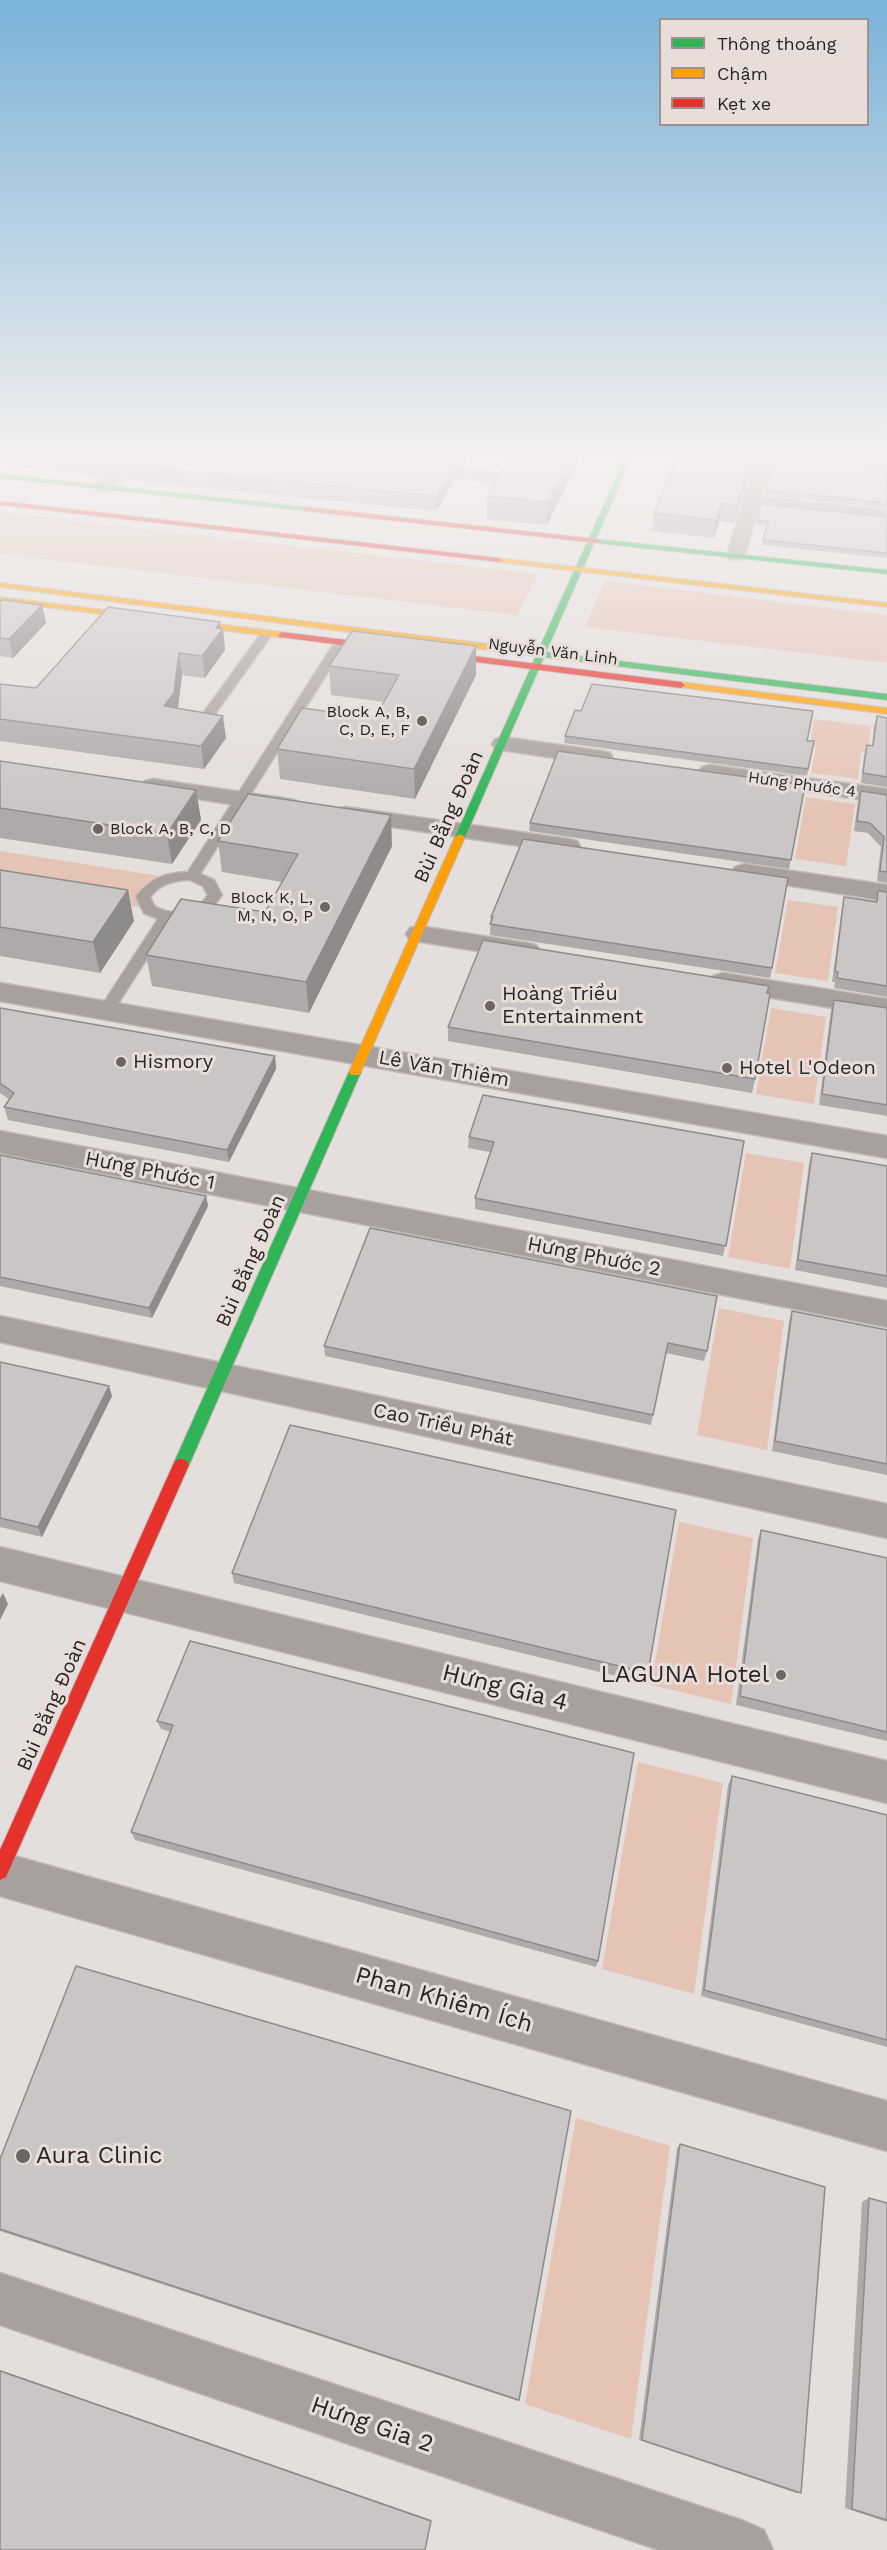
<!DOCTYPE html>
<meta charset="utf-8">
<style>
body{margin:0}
#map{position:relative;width:887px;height:2550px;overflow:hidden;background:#e4dedc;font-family:"Work Sans",sans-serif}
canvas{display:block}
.legend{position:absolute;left:659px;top:18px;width:210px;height:108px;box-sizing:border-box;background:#e8ddd8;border:2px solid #9c9390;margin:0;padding:8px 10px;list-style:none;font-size:18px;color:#292523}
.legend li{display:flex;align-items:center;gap:12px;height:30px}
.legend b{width:30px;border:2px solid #9c9390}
</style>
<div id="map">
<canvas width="887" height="2550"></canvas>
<ul class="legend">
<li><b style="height:8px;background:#30b455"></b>Thông thoáng</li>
<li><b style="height:8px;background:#ff9f0a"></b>Chậm</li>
<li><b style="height:8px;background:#e5322d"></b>Kẹt xe</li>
</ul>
</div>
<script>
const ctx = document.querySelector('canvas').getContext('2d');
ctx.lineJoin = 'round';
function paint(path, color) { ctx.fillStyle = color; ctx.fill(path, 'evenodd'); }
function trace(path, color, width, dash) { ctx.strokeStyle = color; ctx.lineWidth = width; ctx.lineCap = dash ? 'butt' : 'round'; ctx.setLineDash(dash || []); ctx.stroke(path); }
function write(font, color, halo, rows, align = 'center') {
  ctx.font = font + ' "Work Sans",sans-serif'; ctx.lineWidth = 6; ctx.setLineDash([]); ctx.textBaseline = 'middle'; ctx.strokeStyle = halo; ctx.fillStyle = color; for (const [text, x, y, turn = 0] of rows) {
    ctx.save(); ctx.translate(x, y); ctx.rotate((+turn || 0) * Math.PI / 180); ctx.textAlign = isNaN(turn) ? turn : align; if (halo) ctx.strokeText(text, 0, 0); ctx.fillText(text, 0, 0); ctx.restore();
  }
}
const green = new Path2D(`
 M 0,512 L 538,574 L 517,615 L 0,554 Z
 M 605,581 L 887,615 L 887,663 L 585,627 Z
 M 814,719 L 871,726 L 868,752 L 861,752 L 858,779 L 811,773 L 816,746 L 810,745 Z
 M 806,797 L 855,804 L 846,866 L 795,859 Z
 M 0,851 L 160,876 L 146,883 L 136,897 L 140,907 L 0,884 Z
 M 788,900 L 838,907 L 828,981 L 775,973 Z
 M 771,1008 L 826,1017 L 814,1104 L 756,1094 Z
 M 746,1153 L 804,1163 L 790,1269 L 728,1257 Z
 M 719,1308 L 784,1321 L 767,1450 L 697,1435 Z
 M 679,1522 L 753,1538 L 731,1704 L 651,1685 Z
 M 638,1762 L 723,1783 L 694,1994 L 602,1969 Z
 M 576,2118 L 670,2146 L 631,2439 L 525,2404 Z`);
const lane = new Path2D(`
 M 267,630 L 273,633 L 204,729 L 196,729 L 196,723 L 263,631 Z
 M 341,639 L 347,642 L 200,874 L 214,880 L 222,895 C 208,915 194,920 171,921 L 112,1013 L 102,1013 L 99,1010 L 158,919 L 144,913 L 136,897 C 150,878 165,873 188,872 L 335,642 ZM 184,880 L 190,880 L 203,886 L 208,895 C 195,914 175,916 155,907 L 150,897 C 160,885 169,882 184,880 Z`);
const street = new Path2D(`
 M 128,454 L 146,454 L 109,491 L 97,491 L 94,487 L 97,483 Z
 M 757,454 L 834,454 L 887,459 L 887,469 L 780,459 L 773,456 L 762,497 L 887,510 L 887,520 L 759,507 L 745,555 L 743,559 L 729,559 L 727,555 Z
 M 411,463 L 496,472 L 502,473 L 505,477 L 502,481 L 496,482 L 405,472 L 402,468 L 405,464 Z
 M 503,737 L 602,751 L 610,753 L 613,758 L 610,763 L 602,765 L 495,749 L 492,744 L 495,739 Z
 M 710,765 L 887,789 L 887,803 L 702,777 L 698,772 L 702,767 Z
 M 153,779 L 289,799 L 297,801 L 301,806 L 297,811 L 289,813 L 145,791 L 141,786 L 145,781 Z
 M 346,807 L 568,839 L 577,841 L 580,846 L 577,851 L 568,853 L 338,819 L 334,814 L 338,809 Z
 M 744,864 L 887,885 L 887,901 L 735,877 L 731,872 L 735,867 Z
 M 419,926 L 527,943 L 536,945 L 540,951 L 536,957 L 527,959 L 410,940 L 406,934 L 410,928 Z
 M 723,973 L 887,999 L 887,1017 L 713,988 L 709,982 L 713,976 Z
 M 0,983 L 887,1136 L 887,1158 L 0,1001 Z
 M 0,1131 L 887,1301 L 887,1327 L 0,1153 Z
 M 0,1316 L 887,1504 L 887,1538 L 0,1342 Z
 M 0,1547 L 887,1761 L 887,1803 L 0,1581 Z
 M 0,1852 L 887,2101 L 887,2151 L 0,1896 Z
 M 0,2273 L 744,2521 L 764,2530 L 773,2550 L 659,2550 L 0,2325 Z`);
const fast = new Path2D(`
 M 627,454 L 633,454 L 596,539 L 887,570 L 887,574 L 594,543 L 546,652 L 887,694 L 887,700 L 544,657 L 465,837 L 464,839 L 456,839 L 455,837 L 536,656 L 488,650 L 484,647 L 488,644 L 538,651 Z
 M 0,474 L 307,507 L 311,509 L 307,511 L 0,478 Z
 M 355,1068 L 361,1072 L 189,1465 L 186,1470 L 181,1471 L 176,1470 L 173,1465 L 349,1072 Z`);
const slow = new Path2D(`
 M 499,558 L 887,603 L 887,607 L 496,562 L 495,560 Z
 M 0,583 L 488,644 L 492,647 L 488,650 L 0,587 Z
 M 0,597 L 282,632 L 286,635 L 282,638 L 0,601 Z
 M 681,682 L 887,708 L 887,714 L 678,687 L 678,683 Z
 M 460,834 L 465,837 L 361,1072 L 359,1075 L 351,1075 L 349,1072 L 455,837 Z`);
const jam = new Path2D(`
 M 0,501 L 499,558 L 503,560 L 499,562 L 0,505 Z
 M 307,507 L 597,539 L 601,541 L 597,543 L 304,511 L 303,509 Z
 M 282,632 L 681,682 L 685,685 L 681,688 L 279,637 L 278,635 Z
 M 181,1459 L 186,1460 L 189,1465 L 6,1877 L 0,1880 L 0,1850 L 173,1465 L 176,1460 Z`);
const wall = new Path2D(`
 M 0,454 L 125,454 L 100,477 L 0,464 Z
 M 353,454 L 470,454 L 463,466 L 455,465 L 455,480 L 436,511 L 124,480 L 121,465 Z
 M 512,454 L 582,454 L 547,525 L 487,519 L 487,496 Z
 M 753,461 L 734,523 L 719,521 L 714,538 L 652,531 L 654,513 Z
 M 887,469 L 887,508 L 765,495 L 766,490 Z
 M 887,517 L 887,558 L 762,545 L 767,526 L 756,525 L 757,520 Z
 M 0,601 L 42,605 L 46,623 L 13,658 L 0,656 Z
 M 221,628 L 223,629 L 225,650 L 205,678 L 182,675 L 178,708 L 226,738 L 204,769 L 0,741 L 0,684 L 36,688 Z
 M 329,666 L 476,675 L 415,799 L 280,779 L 277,749 L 375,718 L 384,702 L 331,695 Z
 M 877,716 L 887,718 L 887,787 L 861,783 L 864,755 L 867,745 L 872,745 L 874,726 Z
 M 565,736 L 807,741 L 814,741 L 807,776 L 564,743 Z
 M 0,761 L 196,790 L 201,820 L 172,864 L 0,838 Z
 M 805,785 L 789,869 L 529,831 L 530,823 Z
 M 861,791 L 887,795 L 887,883 L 877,881 L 881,847 L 868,833 L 854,831 L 858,801 Z
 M 218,841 L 392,846 L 309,1013 L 152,986 L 146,955 L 265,912 L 282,882 L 222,872 Z
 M 0,870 L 134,921 L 100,973 L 0,956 Z
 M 878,891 L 887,892 L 887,997 L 834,988 L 835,982 L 832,982 L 842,908 L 844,897 L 875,902 Z
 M 491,917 L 772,968 L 770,978 L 490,935 Z
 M 834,1000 L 887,1008 L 887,1116 L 819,1105 L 831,1010 Z
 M 0,1008 L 275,1056 L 276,1069 L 229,1162 L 8,1120 L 4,1107 L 10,1100 L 0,1093 Z
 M 448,1027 L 755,1079 L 752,1093 L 448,1041 Z
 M 469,1137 L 744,1141 L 723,1256 L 475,1209 L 475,1198 L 490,1152 L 468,1148 Z
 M 812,1153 L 887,1166 L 887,1288 L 795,1270 L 809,1164 Z
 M 0,1155 L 206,1196 L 208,1206 L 152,1318 L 0,1286 Z
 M 370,1228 L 707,1351 L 704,1361 L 666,1353 L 651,1425 L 325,1356 L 324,1346 Z
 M 792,1311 L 887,1330 L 887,1475 L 772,1451 L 789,1322 Z
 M 0,1362 L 112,1396 L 42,1537 L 0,1527 Z
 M 761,1530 L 887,1558 L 887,1741 L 736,1705 L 758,1539 Z
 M 232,1573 L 648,1673 L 645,1683 L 234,1583 Z
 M 190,1641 L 598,1961 L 596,1967 L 135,1840 L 131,1832 L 171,1732 L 161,1729 L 157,1721 Z
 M 732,1776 L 887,1815 L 887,2047 L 701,1996 L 728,1785 Z
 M 680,2144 L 801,2493 L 796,2493 L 639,2440 L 677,2148 Z
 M 0,2159 L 519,2400 L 518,2401 L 0,2231 Z
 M 869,2198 L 887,2203 L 887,2522 L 845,2508 L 862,2202 Z`);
const shadedWall = new Path2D(`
 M 107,454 L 125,454 L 100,477 L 97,462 Z
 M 463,454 L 470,454 L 463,466 Z
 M 573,454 L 582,454 L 547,525 L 548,502 Z
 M 752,454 L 754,454 L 753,461 L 734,523 L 737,505 Z
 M 455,465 L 455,480 L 436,511 L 436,496 Z
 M 722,503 L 719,521 L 714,538 L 716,520 Z
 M 42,605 L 46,623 L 13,658 L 9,639 Z
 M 220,622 L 221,631 L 223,629 L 225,650 L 205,678 L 202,656 L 216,628 Z
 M 476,646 L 476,675 L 415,799 L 414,769 Z
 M 179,653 L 182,675 L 177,715 L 164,706 Z
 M 223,716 L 226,738 L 204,769 L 201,746 Z
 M 196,790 L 201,820 L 172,864 L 167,834 Z
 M 391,815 L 392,846 L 309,1013 L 306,982 Z
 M 128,890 L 134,921 L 100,973 L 93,942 Z
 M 275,1056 L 276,1069 L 229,1162 L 227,1150 Z
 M 206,1196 L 208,1206 L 152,1318 L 149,1308 Z
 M 109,1386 L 112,1396 L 42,1537 L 38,1527 Z
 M 3,1593 L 8,1604 L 0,1620 L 0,1598 Z
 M 0,2370 L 431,2520 L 425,2550 L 0,2371 Z`);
const building = new Path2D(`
 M 31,454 L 107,454 L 97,462 Z
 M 133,454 L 352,454 L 455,465 L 436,496 L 121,465 Z
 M 512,454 L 573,454 L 548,502 L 487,496 Z
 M 678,454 L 752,454 L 737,505 L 722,503 L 716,520 L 654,513 Z
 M 774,458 L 887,469 L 887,503 L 766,490 Z
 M 761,504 L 887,517 L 887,553 L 763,540 L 768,521 L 757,520 Z
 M 4,600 L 42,605 L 9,639 L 0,638 L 0,601 Z
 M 108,607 L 220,622 L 216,628 L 223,629 L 202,656 L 179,653 L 174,693 L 164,706 L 223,716 L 201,746 L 0,719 L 0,684 L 36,688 Z
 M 352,631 L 476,646 L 414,769 L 277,749 L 302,708 L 375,718 L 399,675 L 329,666 Z
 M 592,684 L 813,711 L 807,741 L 814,741 L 808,769 L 565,736 L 575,710 L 581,711 Z
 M 877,716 L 887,718 L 887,777 L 863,773 L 867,745 L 873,746 Z
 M 558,751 L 805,785 L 791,860 L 530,823 Z
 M 0,761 L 196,790 L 167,834 L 0,808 Z
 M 861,791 L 887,795 L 887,872 L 880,871 L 884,837 L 870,823 L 857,821 Z
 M 248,794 L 391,815 L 306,982 L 146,955 L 181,899 L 265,912 L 298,854 L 218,841 Z
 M 523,839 L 788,878 L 772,968 L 490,924 L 493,917 L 491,917 Z
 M 0,870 L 128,890 L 93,942 L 0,927 Z
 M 878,891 L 887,892 L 887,986 L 837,978 L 838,972 L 835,971 L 844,897 L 877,902 Z
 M 483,940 L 769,986 L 767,993 L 770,994 L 755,1079 L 448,1027 Z
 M 834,1000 L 887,1008 L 887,1105 L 822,1094 Z
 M 0,1008 L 275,1056 L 227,1150 L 4,1107 L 14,1093 L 0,1083 Z
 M 483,1095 L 744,1141 L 726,1246 L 475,1198 L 494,1142 L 469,1137 Z
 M 812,1153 L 887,1166 L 887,1276 L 798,1260 Z
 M 0,1155 L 206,1196 L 149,1308 L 0,1277 Z
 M 370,1228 L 717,1296 L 707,1351 L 668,1343 L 653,1415 L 324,1346 Z
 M 792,1311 L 887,1330 L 887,1464 L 775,1441 Z
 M 0,1362 L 109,1386 L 38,1527 L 0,1518 Z
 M 290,1425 L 676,1510 L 648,1673 L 232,1573 Z
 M 761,1530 L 887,1558 L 887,1732 L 740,1696 Z
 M 190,1641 L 634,1753 L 598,1961 L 131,1832 L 173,1725 L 157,1721 Z
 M 732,1776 L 887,1815 L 887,2040 L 704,1990 Z
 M 76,1966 L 571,2111 L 519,2400 L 0,2229 L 0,2159 Z
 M 680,2144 L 825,2187 L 801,2493 L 642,2440 Z
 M 869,2198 L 887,2203 L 887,2520 L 852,2509 Z
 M 0,2371 L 431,2521 L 425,2550 L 0,2550 Z`);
const markers = [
 [422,721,6,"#6a6664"],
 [98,829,6,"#6a6664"],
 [325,907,6,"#6a6664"],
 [490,1006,6,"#6a6664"],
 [121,1062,6,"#6a6664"],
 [727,1068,6,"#6a6664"],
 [781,1675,6,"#6a6664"],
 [23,2156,8,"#6a6664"]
];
const farStreetnames = [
 ["Nguyễn Văn Linh",553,652,7],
 ["Hưng Phước 4",802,785,8]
];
const farPoinames = [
 ["Block A, B,",410,712],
 ["C, D, E, F",410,730],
 ["Block A, B, C, D",110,829,"left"],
 ["Block K, L,",313,898],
 ["M, N, O, P",313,916]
];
const streetNames = [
 ["Bùi Bằng Đoàn",449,817,-66],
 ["Lê Văn Thiêm",444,1069,10],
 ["Hưng Phước 1",150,1171,11],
 ["Hưng Phước 2",594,1257,11],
 ["Bùi Bằng Đoàn",251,1261,-66],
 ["Cao Triều Phát",443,1425,12],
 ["Bùi Bằng Đoàn",52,1705,-66]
];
const poiNames = [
 ["Hoàng Triều",502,994],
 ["Entertainment",502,1017],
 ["Hismory",133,1062],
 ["Hotel L'Odeon",739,1068]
];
const nearPoinames = [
 ["LAGUNA Hotel",769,1675],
 ["Aura Clinic",36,2156,"left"]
];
const nearStreetnames = [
 ["Hưng Gia 4",505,1688,14],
 ["Phan Khiêm Ích",444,2000,16],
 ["Hưng Gia 2",372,2425,19]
];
paint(green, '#e5c4b6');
trace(lane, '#bebab8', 3);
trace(street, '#bebab8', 3);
trace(fast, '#bebab8', 2);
trace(slow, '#bebab8', 2);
trace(jam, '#bebab8', 2);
paint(lane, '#a8a09d');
paint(street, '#a8a09d');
paint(fast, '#30b455');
paint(slow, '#ff9f0a');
paint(jam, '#e5322d');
paint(wall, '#afaaaa');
paint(shadedWall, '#8e8b8b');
paint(building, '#cbc6c6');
trace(building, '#8e8b8b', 1.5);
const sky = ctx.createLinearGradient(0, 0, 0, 811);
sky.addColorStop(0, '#7ab2d8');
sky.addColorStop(0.56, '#f3f0ef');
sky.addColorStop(1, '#f3f0ef00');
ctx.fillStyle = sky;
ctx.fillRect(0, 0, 887, 811);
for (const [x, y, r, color] of markers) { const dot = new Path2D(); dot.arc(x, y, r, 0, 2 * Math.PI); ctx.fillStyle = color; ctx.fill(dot); trace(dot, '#e8ddd8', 2); }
write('16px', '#292523', '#e8ddd8', farStreetnames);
write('16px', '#292523', '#e8ddd8', farPoinames, 'right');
write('20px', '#292523', '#e8ddd8', streetNames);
write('20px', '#292523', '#e8ddd8', poiNames, 'left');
write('24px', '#292523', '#e8ddd8', nearPoinames, 'right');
write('24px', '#292523', '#e8ddd8', nearStreetnames);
</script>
